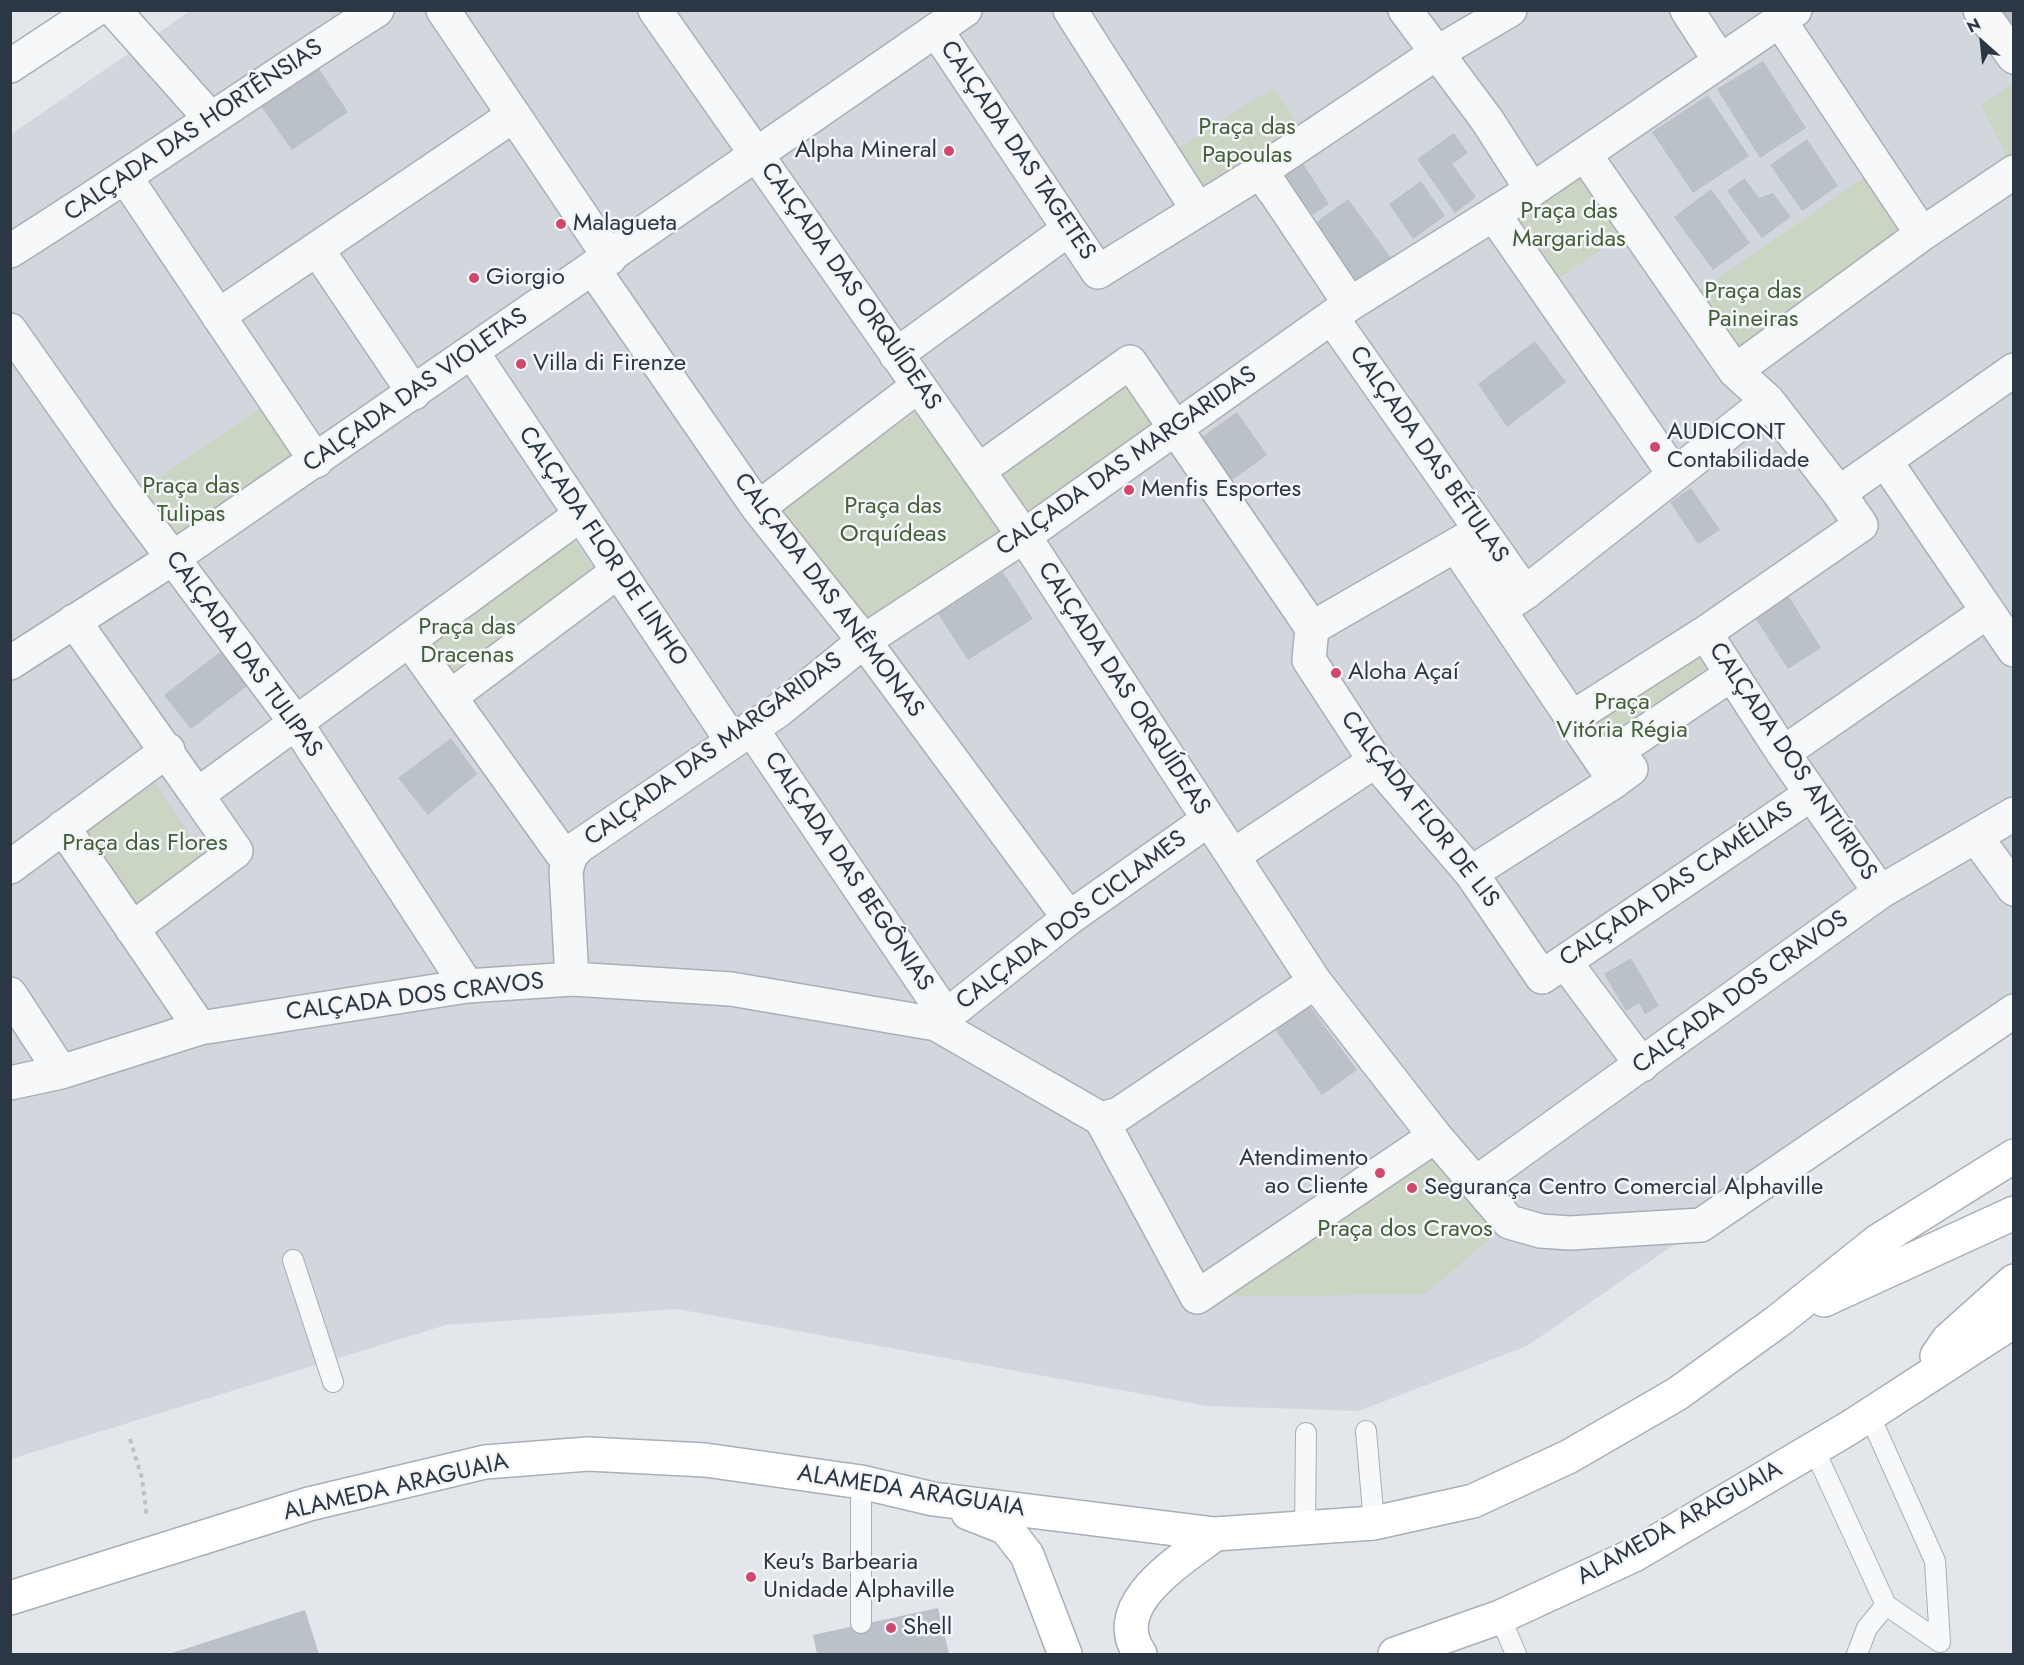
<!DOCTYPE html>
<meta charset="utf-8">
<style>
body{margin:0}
#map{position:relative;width:2024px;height:1665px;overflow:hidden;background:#e3e7eb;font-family:Jost,sans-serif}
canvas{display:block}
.frame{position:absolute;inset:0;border:12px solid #2b3744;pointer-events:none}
.north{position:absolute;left:1952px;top:12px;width:60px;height:60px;-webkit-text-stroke:4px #f3f6f8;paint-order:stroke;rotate:333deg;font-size:16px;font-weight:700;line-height:24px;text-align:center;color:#2b3744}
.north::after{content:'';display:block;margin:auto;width:21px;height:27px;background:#2b3744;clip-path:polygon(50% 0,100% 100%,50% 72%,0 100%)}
</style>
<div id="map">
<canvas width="2024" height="1665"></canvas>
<div class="frame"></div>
<div class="north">N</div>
</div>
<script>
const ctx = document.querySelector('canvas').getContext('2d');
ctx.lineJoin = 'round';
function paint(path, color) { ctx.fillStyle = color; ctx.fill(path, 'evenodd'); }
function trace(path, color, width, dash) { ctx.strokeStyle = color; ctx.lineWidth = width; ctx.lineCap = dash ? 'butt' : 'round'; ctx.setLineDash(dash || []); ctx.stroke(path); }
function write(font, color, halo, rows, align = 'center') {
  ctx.font = font + ' Jost,sans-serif'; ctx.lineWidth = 5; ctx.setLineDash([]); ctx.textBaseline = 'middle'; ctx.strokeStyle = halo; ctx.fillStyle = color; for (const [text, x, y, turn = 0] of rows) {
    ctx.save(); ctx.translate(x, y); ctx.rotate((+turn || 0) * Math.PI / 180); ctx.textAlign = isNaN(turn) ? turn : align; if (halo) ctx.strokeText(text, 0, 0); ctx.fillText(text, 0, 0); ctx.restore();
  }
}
const built = new Path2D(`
 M 190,11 L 1980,11 L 2014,57 L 2013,1011 L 1527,1346 L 1359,1411 L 1208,1406 L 677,1309 L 446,1325 L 11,1459 L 10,135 Z`);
const green = new Path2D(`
 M 2013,84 L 2013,169 L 1981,105 Z
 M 1274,87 L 1308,140 L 1198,210 L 1165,157 Z
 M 1592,165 L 1635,228 L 1543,288 L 1501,225 Z
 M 1878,168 L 1922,234 L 1735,371 L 1685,301 Z
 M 1127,377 L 1161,430 L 1029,518 L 997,462 Z
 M 274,399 L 316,461 L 173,558 L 128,498 Z
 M 916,412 L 1004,533 L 870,630 L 781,509 Z
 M 570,536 L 595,570 L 456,682 L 426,642 Z
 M 1705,633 L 1732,674 L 1617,751 L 1572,718 Z
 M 155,783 L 205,858 L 135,905 L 85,830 Z
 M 1435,1136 L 1509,1222 L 1425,1294 L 1197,1297 Z`);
const building = new Path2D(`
 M 1999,10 L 2014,10 L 2014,36 Z
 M 1763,61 L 1806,128 L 1760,158 L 1717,89 Z
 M 315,63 L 348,112 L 292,150 L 258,102 Z
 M 1708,95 L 1749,156 L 1693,193 L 1652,132 Z
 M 1454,133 L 1468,153 L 1452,164 L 1476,197 L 1455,213 L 1417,159 Z
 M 1807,139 L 1838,186 L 1802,211 L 1770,165 Z
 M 1302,162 L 1329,204 L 1305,220 L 1277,177 Z
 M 1744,178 L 1759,198 L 1773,193 L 1791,217 L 1762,238 L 1727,191 Z
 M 1421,181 L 1445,216 L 1413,239 L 1389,204 Z
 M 1711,189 L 1750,243 L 1713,270 L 1674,217 Z
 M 1348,199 L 1395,263 L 1380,273 L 1376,268 L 1349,288 L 1307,229 Z
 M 1535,341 L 1566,382 L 1507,427 L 1478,384 Z
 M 1237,412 L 1267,455 L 1225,485 L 1195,442 Z
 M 1691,488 L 1720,530 L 1698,544 L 1670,502 Z
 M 1003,572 L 1033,619 L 968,660 L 938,614 Z
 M 1788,595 L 1821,648 L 1788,669 L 1754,616 Z
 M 224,649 L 251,683 L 191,729 L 164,695 Z
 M 451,738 L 477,774 L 428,815 L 398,778 Z
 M 1631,958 L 1659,1006 L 1645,1014 L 1639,1003 L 1626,1011 L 1604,974 Z
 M 1309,1005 L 1357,1070 L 1322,1095 L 1275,1029 Z
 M 938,1608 L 949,1654 L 817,1654 L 813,1635 Z
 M 305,1610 L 319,1654 L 168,1654 L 188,1648 Z`);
const path = new Path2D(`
 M 130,1439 L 142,1478 L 147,1518`);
const lane = new Path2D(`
 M 293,1260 L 333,1382
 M 1366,1431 L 1374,1523
 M 1814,1449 L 1886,1605 L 1940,1642 L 1935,1561 L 1869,1414
 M 861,1482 L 861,1623
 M 1305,1529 L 1306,1433
 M 1500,1617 L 1516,1654
 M 1857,1654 L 1867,1628 L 1886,1605`);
const street = new Path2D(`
 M 114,10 L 210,118
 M 443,10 L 610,258
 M 655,10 L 1024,536 L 1315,982 L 1435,1136 L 1509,1222 L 1541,1231 L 1570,1233 L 1701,1225 L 2014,1011
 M 1070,10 L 1198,210
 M 1405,10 L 1487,120 L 1532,190
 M 1687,10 L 1720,61
 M 1980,10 L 2014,57
 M 1780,21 L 1922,234
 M 936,30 L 1098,272 L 1261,171 L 1350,304
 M 10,66 L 95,10
 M 1592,165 L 1735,371 L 1768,401 L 1839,493
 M 126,178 L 316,461
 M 1273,190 L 1261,171 L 1435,54 L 1510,10
 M 1501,225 L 1674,474
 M 317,249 L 414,393
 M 10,251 C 134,173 253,89 377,10
 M 594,270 L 758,508 L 864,641 L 1069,918
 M 218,316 L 514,115
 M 1332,318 L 1525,593
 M 10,330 L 128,498 L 296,723 L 467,986
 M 472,352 L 732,741
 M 896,355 L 1069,229
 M 1735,371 L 1922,234 L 2014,172
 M 1886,462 L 2014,650
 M 978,471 L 1130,362 L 1312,628 L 1309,660 L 1375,761 L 1471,873 L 1542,977 L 1811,794
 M 758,508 L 918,386
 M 1456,546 L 1572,718
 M 1499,610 L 1525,593 L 1768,401
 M 74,621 L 197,795 L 580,515
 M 1312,628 L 1475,534
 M 1705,633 L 1783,753 L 1880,892
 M 410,641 L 568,862
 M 10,663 L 173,558 L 965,10
 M 450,697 L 617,572
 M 751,728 L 946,1016
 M 1783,753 L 1987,612
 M 1616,780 L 1631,769 L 1617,751 L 1732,674
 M 63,827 L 200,1028
 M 1976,837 L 2014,889
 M 1234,855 L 1375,761
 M 10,867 L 168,750
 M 1471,873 L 1615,781 L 1572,718 L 1705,633 L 1861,525 L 1839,493 L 2014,370
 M 132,929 L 236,851 L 197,795
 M 1565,962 L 1642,1065
 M 572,979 L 566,871 L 570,857 L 578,847 L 779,710 L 864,641 L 1024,536 L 1350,304 L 1532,190 L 1795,10
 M 10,994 L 61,1072
 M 936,1024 L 1069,918 L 1208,820
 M 10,1083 L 61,1072 L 200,1028 L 467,986 L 572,979 L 731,989 L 936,1024 L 1101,1119 L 1197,1297 L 1435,1136
 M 1101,1119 L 1119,1114 L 1315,982
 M 1476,1183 L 1880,892 L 2014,814`);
const secondary = new Path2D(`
 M 1824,1300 L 2014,1213
 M 1937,1356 L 1948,1340 L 2014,1281
 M 968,1513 L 1006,1528 L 1027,1555 L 1065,1654
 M 10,1598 L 309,1504 L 485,1462 L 588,1454 L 705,1460 L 861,1482 L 933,1499 L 1215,1534 L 1374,1523 L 1473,1501 L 1568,1457 L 1677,1394 L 1778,1321 L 1878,1241 L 2014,1156
 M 1140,1654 C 1105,1604 1183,1559 1215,1534
 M 1395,1654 L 1500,1617 L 1634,1555 L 1849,1428 L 2014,1321`);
const markers = [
 [949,151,6,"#cf496d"],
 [561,224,6,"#cf496d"],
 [474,278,6,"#cf496d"],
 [521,364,6,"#cf496d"],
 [1655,447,6,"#cf496d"],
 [1129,490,6,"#cf496d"],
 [1336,673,6,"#cf496d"],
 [1380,1173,6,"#cf496d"],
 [1412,1188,6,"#cf496d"],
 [751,1577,6,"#cf496d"],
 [891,1628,6,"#cf496d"]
];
const parkNames = [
 ["Praça das",1247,128],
 ["Papoulas",1247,156],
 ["Praça das",1569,212],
 ["Margaridas",1569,240],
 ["Praça das",1753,292],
 ["Paineiras",1753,320],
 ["Praça das",191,487],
 ["Tulipas",191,515],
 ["Praça das",893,507],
 ["Orquídeas",893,535],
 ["Praça das",467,628],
 ["Dracenas",467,656],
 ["Praça",1622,703],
 ["Vitória Régia",1622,731],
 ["Praça das Flores",145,844],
 ["Praça dos Cravos",1405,1230]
];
const streetNames = [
 ["CALÇADA DAS HORTÊNSIAS",194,131,-34],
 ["CALÇADA DAS TAGETES",1017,151,56],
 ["CALÇADA DAS ORQUÍDEAS",850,287,55],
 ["CALÇADA DAS VIOLETAS",416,391,-35],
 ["CALÇADA DAS BÉTULAS",1428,455,55],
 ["CALÇADA DAS MARGARIDAS",1127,462,-35],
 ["CALÇADA FLOR DE LINHO",602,547,56],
 ["CALÇADA DAS ANÊMONAS",828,596,53],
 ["CALÇADA DAS TULIPAS",243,655,54],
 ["CALÇADA DAS ORQUÍDEAS",1123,689,57],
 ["CALÇADA DAS MARGARIDAS",714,750,-36],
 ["CALÇADA DOS ANTÚRIOS",1792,762,56],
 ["CALÇADA FLOR DE LIS",1419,810,52],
 ["CALÇADA DAS BEGÔNIAS",848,872,56],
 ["CALÇADA DAS CAMÉLIAS",1677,885,-34],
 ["CALÇADA DOS CICLAMES",1072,921,-37],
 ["CALÇADA DOS CRAVOS",1741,993,-36],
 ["CALÇADA DOS CRAVOS",415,998,-7],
 ["ALAMEDA ARAGUAIA",396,1488,-13],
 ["ALAMEDA ARAGUAIA",911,1492,9],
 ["ALAMEDA ARAGUAIA",1680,1524,-29]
];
const poiNames = [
 ["Alpha Mineral",937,151,"right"],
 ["Malagueta",573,224],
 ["Giorgio",486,278],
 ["Villa di Firenze",533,364],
 ["AUDICONT",1667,433],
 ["Contabilidade",1667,461],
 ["Menfis Esportes",1141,490],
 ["Aloha Açaí",1348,673],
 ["Atendimento",1368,1159,"right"],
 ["ao Cliente",1368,1187,"right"],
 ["Segurança Centro Comercial Alphaville",1424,1188],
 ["Keu's Barbearia",763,1563],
 ["Unidade Alphaville",763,1591],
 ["Shell",903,1628]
];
paint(built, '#d1d7dd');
paint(green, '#cad5c4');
paint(building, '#bac1c9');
trace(lane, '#a8afb6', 22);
trace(street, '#a8afb6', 36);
trace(secondary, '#a8afb6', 36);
trace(path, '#bdc2c6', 4, [4.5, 4.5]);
trace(lane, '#f6f8f9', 20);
trace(street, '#f6f8f9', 33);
trace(secondary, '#fff', 33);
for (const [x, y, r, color] of markers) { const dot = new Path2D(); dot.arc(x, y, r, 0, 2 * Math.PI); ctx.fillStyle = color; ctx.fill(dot); trace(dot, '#f3f6f8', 2); }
write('24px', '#446038', '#f3f6f8', parkNames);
write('24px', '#2b3744', '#f3f6f8', streetNames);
write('24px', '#2b3744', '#f3f6f8', poiNames, 'left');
</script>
